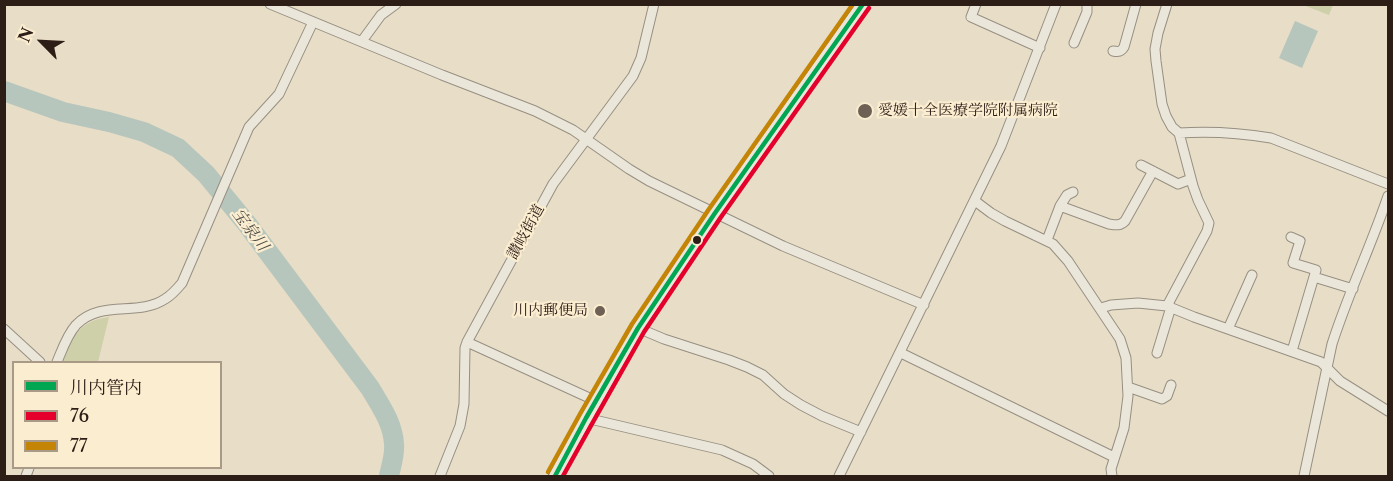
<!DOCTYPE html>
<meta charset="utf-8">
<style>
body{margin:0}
#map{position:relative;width:1393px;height:481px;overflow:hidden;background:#e8ddc6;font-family:"Libre Caslon Text","Noto Serif JP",serif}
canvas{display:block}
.frame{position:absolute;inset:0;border:6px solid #2d1d17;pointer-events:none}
.legend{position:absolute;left:12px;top:361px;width:210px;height:108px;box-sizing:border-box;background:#faedd0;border:2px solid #a89a86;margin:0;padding:8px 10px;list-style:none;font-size:18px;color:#2d1d17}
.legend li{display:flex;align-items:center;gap:12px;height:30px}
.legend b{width:30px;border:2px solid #a89a86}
.north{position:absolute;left:12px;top:12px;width:60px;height:60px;-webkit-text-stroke:4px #faedd0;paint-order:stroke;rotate:294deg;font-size:16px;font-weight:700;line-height:24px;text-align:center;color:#2d1d17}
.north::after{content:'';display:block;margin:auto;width:21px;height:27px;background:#2d1d17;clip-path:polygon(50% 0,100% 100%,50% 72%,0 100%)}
</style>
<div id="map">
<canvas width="1393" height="481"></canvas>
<div class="frame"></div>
<ul class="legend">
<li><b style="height:8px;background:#00a651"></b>川内管内</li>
<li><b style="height:8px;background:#e4002b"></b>76</li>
<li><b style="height:8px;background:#c48406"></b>77</li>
</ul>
<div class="north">N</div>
</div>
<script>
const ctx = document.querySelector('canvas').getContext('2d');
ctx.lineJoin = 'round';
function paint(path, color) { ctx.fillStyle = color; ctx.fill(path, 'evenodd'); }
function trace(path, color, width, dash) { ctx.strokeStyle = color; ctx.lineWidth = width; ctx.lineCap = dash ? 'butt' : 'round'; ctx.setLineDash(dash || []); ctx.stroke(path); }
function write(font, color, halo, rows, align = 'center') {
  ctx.font = font + ' "Libre Caslon Text","Noto Serif JP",serif'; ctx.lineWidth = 4.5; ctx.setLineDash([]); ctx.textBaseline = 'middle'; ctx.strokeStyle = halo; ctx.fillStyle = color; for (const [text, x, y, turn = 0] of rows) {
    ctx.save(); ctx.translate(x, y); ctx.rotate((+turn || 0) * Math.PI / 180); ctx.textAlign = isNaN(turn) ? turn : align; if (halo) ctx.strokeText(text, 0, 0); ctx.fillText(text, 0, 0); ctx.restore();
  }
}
const green = new Path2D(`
 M 1303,5 L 1333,5 L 1329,15 Z
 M 109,317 L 98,362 L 62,362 C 73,337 78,321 109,317 Z`);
const water = new Path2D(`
 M 1295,21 L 1318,31 L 1302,68 L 1279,58 Z`);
const river = new Path2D(`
 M 4,91 L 63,112 L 109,122 L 144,132 L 178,148 L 206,174 L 247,224 L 370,388 C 380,405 393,423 394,444 C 395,455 391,466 389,476`);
const street = new Path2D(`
 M 270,4 L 442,75 L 535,111 L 573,130 L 629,169 L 649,181 L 783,246 L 924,305
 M 976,4 L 971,17 L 1040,48
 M 1167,4 L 1158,33 L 1155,49 L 1156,61 L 1162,104 L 1166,116 L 1172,127 L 1179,133 L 1193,186 L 1198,200 L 1209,223 L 1207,231 L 1167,306
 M 362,41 L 381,15 L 396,4
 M 1074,43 L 1087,12 L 1087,4
 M 1113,51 C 1118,52 1121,52 1124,47 L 1136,4
 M 1179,133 C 1209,131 1241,133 1271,138 L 1388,184
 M 1141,165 L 1178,184 L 1191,179
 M 975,201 L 991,213 L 1005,221 L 1053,244 L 1068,261 L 1120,339 L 1126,358 L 1128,396 L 1124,428 L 1111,469 L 1112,476
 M 1060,206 L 1067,195 L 1073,192
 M 1291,237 L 1300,241 L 1293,263 L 1316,270 L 1292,351
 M 1047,240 L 1060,206 L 1109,224 C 1116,225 1120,226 1125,221 L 1153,171
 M 1314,277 L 1353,289
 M 1101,308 L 1111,305 L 1138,303 L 1167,306 L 1194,317 L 1321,362 L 1340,381 L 1388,411
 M 638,328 L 664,339 L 729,360 L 747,367 L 763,375 L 784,394 L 801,405 L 822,416 L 861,432
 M 4,329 L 40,362
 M 1228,329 L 1252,275
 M 467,342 L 596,401
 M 901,353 L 1114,457
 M 1157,353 L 1171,307
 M 57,362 C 62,350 67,335 76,325 C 101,299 138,317 165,299 C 172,295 177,289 182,283 L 249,127 L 279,94 L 313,22
 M 1128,387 L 1162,399 L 1167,396 L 1171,385
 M 586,418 L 722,450 L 753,464 L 769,476
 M 26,476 L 29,468
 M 440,476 L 460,426 L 464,404 L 465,348 L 467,342 L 553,184 L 633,76 L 641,58 L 654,4
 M 839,476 L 1001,146 L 1056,4
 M 1304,476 L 1332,344 C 1348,294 1371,246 1388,196`);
const secondary = new Path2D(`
 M 555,476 L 586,418 L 638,328 L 715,213 L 863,4`);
const bus1 = new Path2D(`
 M 555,476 L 586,418 L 638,328 L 715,213 L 863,4`);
const bus2 = new Path2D(`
 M 563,476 L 593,422 L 644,332 L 721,217 L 869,8`);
const bus3 = new Path2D(`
 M 548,472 L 580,414 L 632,324 L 709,209 L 853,4`);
const markers = [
 [865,111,8,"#6e6054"],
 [697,240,5,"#2d1d17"],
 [600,311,6,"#6e6054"]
];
const poiNames = [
 ["愛媛十全医療学院附属病院",878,111],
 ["川内郵便局",588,311,"right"]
];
const streetNames = [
 ["讃岐街道",526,232,-61]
];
const waterNames = [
 ["宝泉川",250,230,53]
];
paint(green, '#cdd0a9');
paint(water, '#b6c6bd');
trace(river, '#b6c6bd', 20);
trace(street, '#978f82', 11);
trace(secondary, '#7d756a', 14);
trace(street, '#ebe6da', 9);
trace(secondary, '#ebe6da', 12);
trace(bus1, '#00a651', 4.5);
trace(bus2, '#e4002b', 4.5);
trace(bus3, '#c48406', 4.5);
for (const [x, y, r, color] of markers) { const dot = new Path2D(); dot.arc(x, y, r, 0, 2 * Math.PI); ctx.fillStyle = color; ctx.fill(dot); trace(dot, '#faedd0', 2); }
write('15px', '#2d1d17', '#faedd0', poiNames, 'left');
write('15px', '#2d1d17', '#faedd0', streetNames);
write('italic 16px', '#504d48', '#faedd0', waterNames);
</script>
